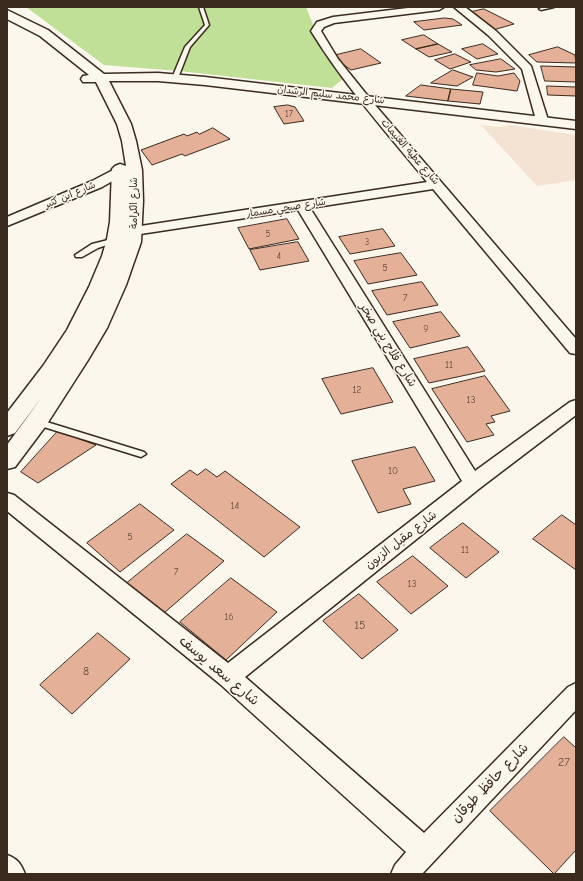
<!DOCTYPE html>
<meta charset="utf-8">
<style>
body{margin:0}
#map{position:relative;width:583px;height:881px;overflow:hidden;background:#fbf7ec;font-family:"Comic Neue",sans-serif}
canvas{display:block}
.frame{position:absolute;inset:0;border:8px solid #3b2a1e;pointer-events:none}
</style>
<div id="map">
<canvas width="583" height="881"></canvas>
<div class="frame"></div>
</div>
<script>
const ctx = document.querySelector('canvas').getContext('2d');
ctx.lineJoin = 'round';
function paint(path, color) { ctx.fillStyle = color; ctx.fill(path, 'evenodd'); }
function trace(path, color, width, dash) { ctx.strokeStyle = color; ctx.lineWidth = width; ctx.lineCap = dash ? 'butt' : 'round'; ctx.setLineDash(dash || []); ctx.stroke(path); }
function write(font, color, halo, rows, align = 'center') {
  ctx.font = font + ' "Comic Neue","Playpen Sans Arabic",sans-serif'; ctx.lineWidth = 3; ctx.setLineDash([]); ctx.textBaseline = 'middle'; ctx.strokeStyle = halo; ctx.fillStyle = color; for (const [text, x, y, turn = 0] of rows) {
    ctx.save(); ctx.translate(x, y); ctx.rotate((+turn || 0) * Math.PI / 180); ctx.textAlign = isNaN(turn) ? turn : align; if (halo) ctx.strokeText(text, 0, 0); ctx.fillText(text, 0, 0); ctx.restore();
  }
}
const built = new Path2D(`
 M 481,125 L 500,127 L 510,125 L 576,135 L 576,180 L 537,186 Z`);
const green = new Path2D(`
 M 26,7 L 306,7 L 318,37 L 344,78 L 332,88 L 179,71 L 104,65 Z`);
const building = new Path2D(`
 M 484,9 L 514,24 L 493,30 L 471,12 Z
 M 445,18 L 453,19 L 462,25 L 424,30 L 414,22 Z
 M 424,35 L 438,44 L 416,49 L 402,40 Z
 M 438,44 L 452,52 L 429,57 L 416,49 Z
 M 483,44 L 498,54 L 477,59 L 462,49 Z
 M 558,47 L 575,55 L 576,63 L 537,62 L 529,55 Z
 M 361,49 L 381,63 L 351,70 L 332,56 Z
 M 455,54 L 471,62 L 450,69 L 435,60 Z
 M 501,59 L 515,69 L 496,72 L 476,70 L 470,65 Z
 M 541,66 L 576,67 L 576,82 L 545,81 Z
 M 453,70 L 473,77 L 457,86 L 431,83 Z
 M 477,73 L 498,76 L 514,73 L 520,81 L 517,91 L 473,85 Z
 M 421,85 L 451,89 L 448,101 L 406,96 Z
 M 547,86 L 576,87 L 576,96 L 548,95 Z
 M 451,89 L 483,92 L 480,104 L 448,101 Z
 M 288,105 L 295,107 L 304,121 L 284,124 L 274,107 Z
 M 213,128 L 230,139 L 185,156 L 182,154 L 152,165 L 141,150 L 184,134 L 187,136 L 197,132 L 199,134 Z
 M 287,219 L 299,239 L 249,249 L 238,228 Z
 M 383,229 L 395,246 L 350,254 L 339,237 Z
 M 298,242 L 309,261 L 260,270 L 250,250 Z
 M 401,253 L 417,275 L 368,284 L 354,261 Z
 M 422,282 L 438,305 L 387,315 L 372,291 Z
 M 441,312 L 460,336 L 410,348 L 393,322 Z
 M 468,347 L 485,371 L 429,383 L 414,359 Z
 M 373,368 L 393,402 L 341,414 L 322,379 Z
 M 485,376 L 510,411 L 491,416 L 495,422 L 486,424 L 494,435 L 467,442 L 432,389 Z
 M 58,431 L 96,445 L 38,483 L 21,472 Z
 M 415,447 L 435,481 L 403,489 L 411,504 L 378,513 L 352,461 Z
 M 206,469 L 217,477 L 225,471 L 300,527 L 264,557 L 171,484 L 190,470 L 197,475 Z
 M 140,504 L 174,530 L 120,572 L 87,543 Z
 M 562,515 L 576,525 L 576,570 L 533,539 Z
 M 463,523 L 499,552 L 466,578 L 430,548 Z
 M 187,534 L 224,561 L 164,613 L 127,583 Z
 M 413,556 L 448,586 L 411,614 L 377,582 Z
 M 231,578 L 277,612 L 226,660 L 180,622 Z
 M 359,594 L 398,630 L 362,659 L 323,621 Z
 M 98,633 L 130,659 L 72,714 L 40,685 Z
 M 564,737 L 576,748 L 576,850 L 554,874 L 490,811 Z`);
const service = new Path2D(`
 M 199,7 L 203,7 L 209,25 L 190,47 L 178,78 L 173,79 L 172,78 L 185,47 L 205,25 Z
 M 544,7 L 554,7 L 541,10 L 539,9 Z
 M 116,238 L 120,240 L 118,241 L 98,248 L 82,257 L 76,257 L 75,255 L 92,244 Z
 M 37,419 L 144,452 L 146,454 L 141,457 L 34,424 L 33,422 L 34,420 Z`);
const minor = new Path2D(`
 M 416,7 L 444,7 L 439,10 L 334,23 L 324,27 L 321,31 L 338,59 L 375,105 L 576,339 L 576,354 L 570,353 L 433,189 L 310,208 L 475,471 L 570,402 L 576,400 L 576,415 L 480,488 L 245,677 L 424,833 L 568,687 L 576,683 L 576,710 L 422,874 L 391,874 L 395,865 L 406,852 L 220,684 L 7,511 L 7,493 L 14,495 L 228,663 L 462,481 L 298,210 L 134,235 L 129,234 L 127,231 L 129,228 L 134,227 L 427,182 C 387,133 344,85 311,31 L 317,22 L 333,17 Z
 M 454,7 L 465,7 L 496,31 L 531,66 L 548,120 L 546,122 L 538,122 L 536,120 L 522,69 L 488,35 Z
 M 134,166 L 138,167 L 140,170 L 138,173 L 123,175 L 102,187 L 7,226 L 7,217 L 92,181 L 115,169 Z
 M 7,855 C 18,859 21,864 25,874 L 7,874 Z`);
const tertiary = new Path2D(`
 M 7,10 L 48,30 L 104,74 L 158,73 L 205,77 L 576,121 L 576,129 L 205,85 L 158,81 L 109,81 L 131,124 L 136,141 L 142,170 L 143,201 L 141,242 L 126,285 L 107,328 L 88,360 L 45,427 L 15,467 L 7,469 L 7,445 L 42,397 L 15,433 L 7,436 L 7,413 L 43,366 L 67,330 L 89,287 L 102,256 L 107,239 L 110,222 L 112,169 L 115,166 L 120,164 L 126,166 L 122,141 L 117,124 L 96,82 L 83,82 L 81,79 L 83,76 L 89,75 L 40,36 L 7,19 Z`);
const farNumbernames = [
 ["17",289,114],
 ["5",268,234],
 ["3",367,242],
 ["4",279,256]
];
const farStreetnames = [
 ["شارع محمد سليم الرشدان",331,95,6],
 ["شارع عطية الغنيمات",410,152,49],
 ["شارع ابن كثير",70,195,-23],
 ["شارع الكرامة",134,203,-90],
 ["شارع صبحي مسمار",286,208,-9]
];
const numberNames = [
 ["5",385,268],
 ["7",405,298],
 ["9",426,329],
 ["11",449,365],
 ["12",357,390],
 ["13",471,400],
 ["10",393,471],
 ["14",235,506],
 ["5",130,537],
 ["11",465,550],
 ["7",176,572],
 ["13",412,584],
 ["16",229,617]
];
const streetNames = [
 ["شارع فلاح بني صخر",388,345,58],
 ["شارع مقبل الزبون",401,540,-38]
];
const nearNumbernames = [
 ["15",360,626],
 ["8",86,672],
 ["27",564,763]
];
const nearStreetnames = [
 ["شارع سعد يوسف",219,671,40],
 ["شارع حافظ طوقان",490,783,-46]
];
paint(built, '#f4e2d2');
paint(green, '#c0df97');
paint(building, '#e4b097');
trace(building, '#3b2a1e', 1);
trace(service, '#3b2a1e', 3);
trace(minor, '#3b2a1e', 3);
trace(tertiary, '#3b2a1e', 3);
paint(service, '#fbf7ec');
paint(minor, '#fbf7ec');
paint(tertiary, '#fbf7ec');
write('9px', '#654c3c', null, farNumbernames);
write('10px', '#3b2a1e', '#fbf7ec', farStreetnames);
write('10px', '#654c3c', null, numberNames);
write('12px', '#3b2a1e', '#fbf7ec', streetNames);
write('12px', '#654c3c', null, nearNumbernames);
write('14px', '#3b2a1e', '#fbf7ec', nearStreetnames);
</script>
